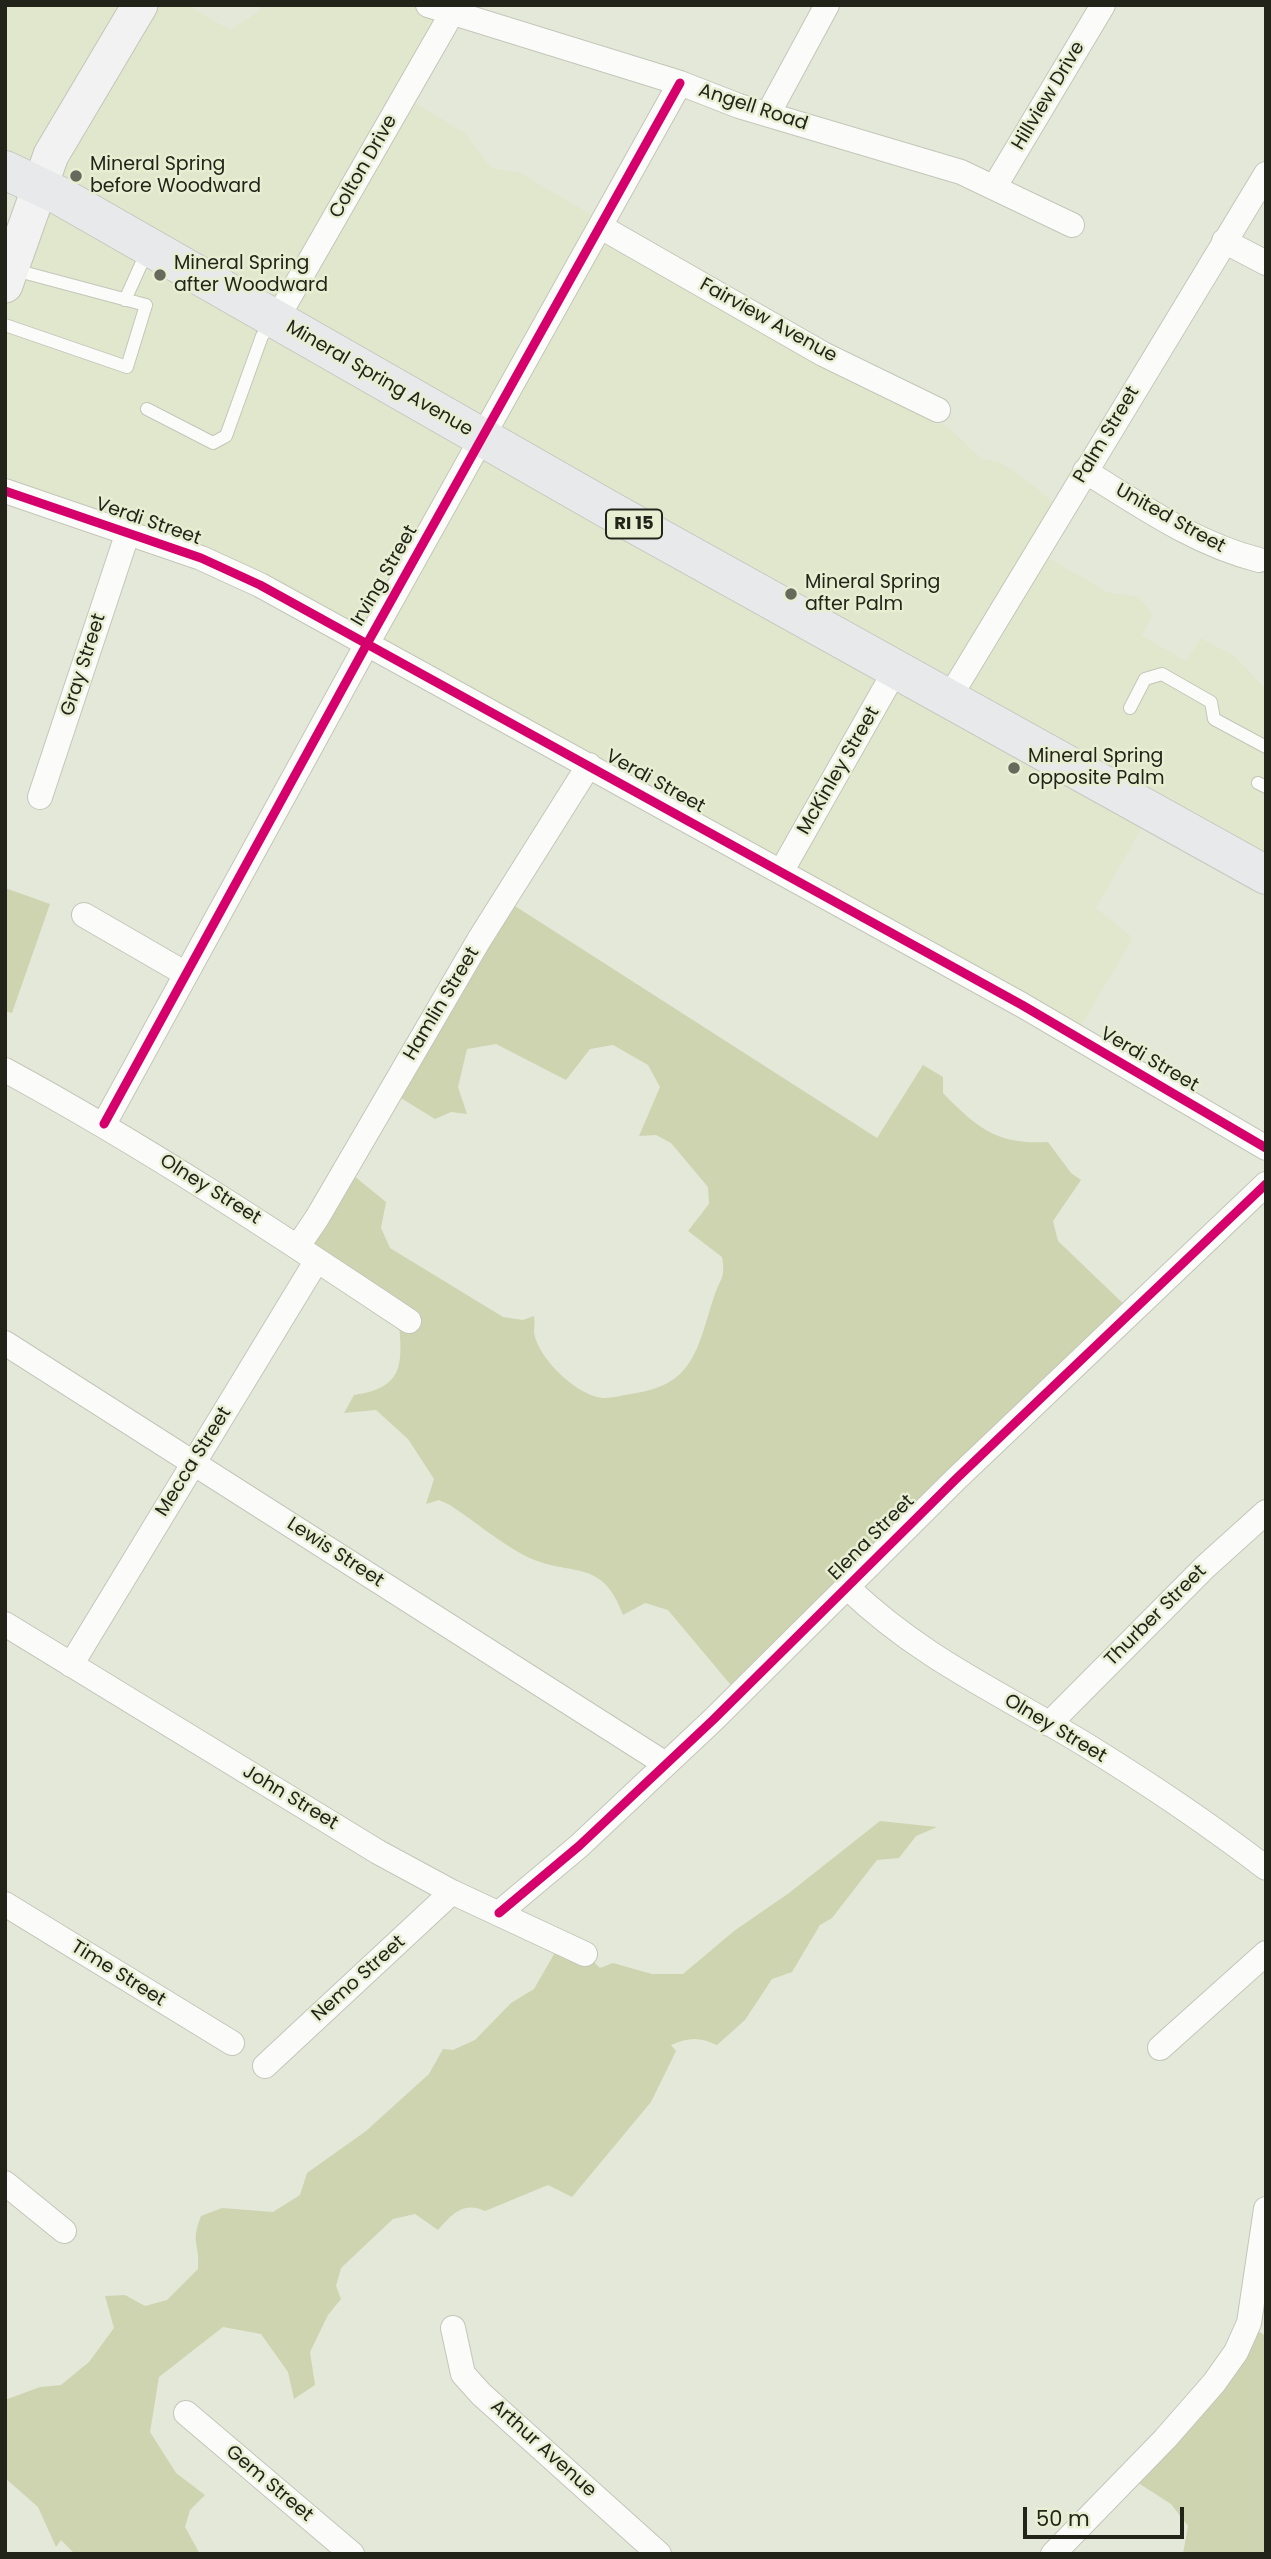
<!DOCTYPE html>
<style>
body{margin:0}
#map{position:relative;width:1271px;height:2559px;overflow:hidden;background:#e4e8d8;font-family:Poppins,sans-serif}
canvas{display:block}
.frame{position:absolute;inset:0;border:7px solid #22241a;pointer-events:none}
.scale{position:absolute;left:1023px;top:2507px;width:161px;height:32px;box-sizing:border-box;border:4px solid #22241a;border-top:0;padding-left:9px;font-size:21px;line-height:24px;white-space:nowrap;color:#22241a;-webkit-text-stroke:5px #e8eed2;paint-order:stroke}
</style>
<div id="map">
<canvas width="1271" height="2559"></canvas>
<div class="frame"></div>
<div class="scale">50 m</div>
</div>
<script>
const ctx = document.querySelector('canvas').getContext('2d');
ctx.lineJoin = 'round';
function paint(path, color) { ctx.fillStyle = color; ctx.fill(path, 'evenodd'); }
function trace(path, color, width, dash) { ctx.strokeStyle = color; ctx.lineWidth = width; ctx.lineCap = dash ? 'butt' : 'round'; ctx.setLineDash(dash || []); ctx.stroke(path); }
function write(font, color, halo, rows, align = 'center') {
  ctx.font = font + ' Poppins,sans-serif'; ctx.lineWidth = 5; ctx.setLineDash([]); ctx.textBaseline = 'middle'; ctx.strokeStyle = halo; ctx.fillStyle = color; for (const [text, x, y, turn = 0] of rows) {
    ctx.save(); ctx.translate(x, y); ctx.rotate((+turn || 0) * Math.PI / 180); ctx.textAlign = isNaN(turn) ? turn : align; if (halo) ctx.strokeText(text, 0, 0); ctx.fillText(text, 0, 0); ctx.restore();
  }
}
const built = new Path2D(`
 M 5,5 L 187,5 L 230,30 L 258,12 L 260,5 L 415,5 L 442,15 L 405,97 L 465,133 L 491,168 L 520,173 L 599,219 L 761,324 L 950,429 L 983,460 L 997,461 L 1013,470 L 1060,507 L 1040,553 L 1107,592 L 1138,597 L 1153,614 L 1142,636 L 1186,661 L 1201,638 L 1234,656 L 1266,689 L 1266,887 L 1147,819 L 1096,908 L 1133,938 L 1071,1043 L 252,584 L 5,494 L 5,280 L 33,205 L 5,184 Z`);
const green = new Path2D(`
 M 5,888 L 50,904 L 12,1013 L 5,1011 Z
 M 504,899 L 877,1138 L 923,1065 L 943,1077 L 943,1093 C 977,1128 997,1145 1048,1142 L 1071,1173 L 1081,1180 L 1053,1221 L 1058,1241 L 1131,1311 L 735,1690 L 668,1610 L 645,1603 L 623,1615 C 603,1559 573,1576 532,1559 C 508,1549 473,1520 450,1505 L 439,1500 L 426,1504 L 434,1479 L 408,1439 L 376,1410 L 344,1413 L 354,1395 C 402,1388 403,1367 399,1324 L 295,1249 L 348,1171 L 386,1202 L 381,1228 L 390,1248 L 503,1317 L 523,1320 L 534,1316 C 535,1322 534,1327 534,1332 C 537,1358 579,1398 605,1398 C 613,1398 623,1395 631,1394 C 649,1391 666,1387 680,1374 C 700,1355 705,1322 714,1297 C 720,1278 726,1279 722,1257 L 688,1231 L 709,1204 L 708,1187 L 671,1143 L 656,1135 L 639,1136 L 660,1087 L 648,1065 L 613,1045 L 590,1049 L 566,1080 L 496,1044 L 467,1049 L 458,1087 L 467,1114 L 451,1112 L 435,1119 L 391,1092 Z
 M 880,1821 L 937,1827 L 916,1836 L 899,1858 L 877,1860 L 832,1918 L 820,1925 L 792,1972 L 772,1979 L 745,2020 L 717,2045 C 700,2037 689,2037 671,2045 L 676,2051 L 651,2102 L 572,2197 L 548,2185 L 485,2211 C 463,2201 452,2214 438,2230 L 415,2214 L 393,2219 L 341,2268 L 336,2286 L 341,2299 L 328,2315 L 310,2352 L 315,2385 L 294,2399 L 288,2372 L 261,2334 L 223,2327 L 159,2377 L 150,2432 L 176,2473 L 205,2495 L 190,2510 L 185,2527 L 200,2554 L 75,2554 L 61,2540 L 56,2547 L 38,2507 L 5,2478 L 5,2400 L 40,2387 L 61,2385 L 89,2362 L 114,2328 L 105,2296 L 125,2295 L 145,2306 L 167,2300 L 198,2269 C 200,2242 190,2244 201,2216 L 222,2208 L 273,2212 L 300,2195 L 307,2173 L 366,2131 L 429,2074 L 443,2049 L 453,2050 L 475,2040 L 511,2003 L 534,1989 L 557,1949 L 585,1954 L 600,1968 L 613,1963 L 652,1974 L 683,1974 L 734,1931 L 789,1893 Z
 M 1245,2323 L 1266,2336 L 1266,2554 L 1183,2554 L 1188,2526 L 1171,2504 L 1129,2477 Z`);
const lane = new Path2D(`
 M 125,300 L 148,249
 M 5,325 L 127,367 L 146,305 L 11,269
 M 147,409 L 213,443 L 226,436 L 262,336 L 274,323
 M 1130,708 L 1145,679 L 1162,674 L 1211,702 L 1214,719 L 1266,747
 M 1258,783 L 1266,787`);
const street = new Path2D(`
 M 428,5 L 680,83 L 739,106 L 961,172 L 1072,225
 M 768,114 L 827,5
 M 995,186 L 1103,5
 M 601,227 L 823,354 L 938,410
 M 1224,241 L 1266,263
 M 276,320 L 452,13
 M 1085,471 C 1140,505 1195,544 1259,560
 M 5,491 L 201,558 L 260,585 L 1022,1005 L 1266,1148
 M 949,698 L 1266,174
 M 40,797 L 128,532
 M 781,872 L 896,669
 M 84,915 L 186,974
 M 5,1070 C 145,1146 277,1233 409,1321
 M 104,1124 L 368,642 L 680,83
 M 298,1246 L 317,1218 L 479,940 L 589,765
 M 5,1343 L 664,1763
 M 848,1588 C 922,1659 1001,1693 1086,1745 C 1146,1782 1210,1825 1266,1868
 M 5,1624 L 378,1852 L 452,1892 L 585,1954
 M 71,1665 L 317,1260
 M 1049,1724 L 1205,1567 L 1266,1512
 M 5,1904 L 232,2043
 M 499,1913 L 579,1846 L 713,1720 L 956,1479 L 1266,1184
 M 1160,2048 L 1266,1953
 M 265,2066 L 452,1892
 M 5,2183 L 64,2231
 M 453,2328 L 463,2374 L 481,2394 L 659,2554
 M 186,2413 L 352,2554
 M 1053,2554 L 1165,2439 L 1214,2383 L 1236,2352 L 1249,2323 L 1266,2209`);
const secondary = new Path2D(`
 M 40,186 L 51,155 L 140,5
 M 5,285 L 37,195`);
const primary = new Path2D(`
 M 5,170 L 60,196 L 611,511 L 1266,875`);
const cycleway = new Path2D(`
 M 5,491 L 201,558 L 260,585 L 1022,1005 L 1266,1148
 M 104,1124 L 368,642 L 680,83
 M 499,1913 L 579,1846 L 713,1720 L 956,1479 L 1266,1184`);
const markers = [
 [76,176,7,"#66695c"],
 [160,275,7,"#66695c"],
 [791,594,7,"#66695c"],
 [1014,768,7,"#66695c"]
];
const shields = [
 [634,524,56]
];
const shieldNames = [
 ["RI 15",634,524]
];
const streetNames = [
 ["Hillview Drive",1049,96,-59],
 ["Angell Road",753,108,18],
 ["Colton Drive",364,167,-60],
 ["Fairview Avenue",768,321,29],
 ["Mineral Spring Avenue",379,379,30],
 ["Palm Street",1107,435,-59],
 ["United Street",1170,519,29],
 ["Verdi Street",148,522,19],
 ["Irving Street",385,576,-60],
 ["Gray Street",84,665,-72],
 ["McKinley Street",839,771,-60],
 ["Verdi Street",655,782,29],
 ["Hamlin Street",442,1004,-59],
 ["Verdi Street",1149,1060,30],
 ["Olney Street",210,1190,32],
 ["Mecca Street",194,1462,-58],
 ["Elena Street",872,1538,-45],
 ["Lewis Street",335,1553,33],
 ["Thurber Street",1156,1616,-45],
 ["Olney Street",1055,1729,31],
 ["John Street",290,1798,31],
 ["Time Street",118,1974,32],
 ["Nemo Street",359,1979,-42],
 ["Arthur Avenue",543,2449,42],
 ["Gem Street",269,2484,40]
];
const poiNames = [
 ["Mineral Spring",90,165],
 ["before Woodward",90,187],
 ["Mineral Spring",174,264],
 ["after Woodward",174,286],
 ["Mineral Spring",805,583],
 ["after Palm",805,605],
 ["Mineral Spring",1028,757],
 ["opposite Palm",1028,779]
];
paint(built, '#e1e7cc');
paint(green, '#cdd4af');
trace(lane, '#c3c6b9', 14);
trace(street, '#c3c6b9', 26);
trace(secondary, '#c3c6b9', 37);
trace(primary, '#c5c7bf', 40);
trace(lane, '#fbfcf9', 12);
trace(street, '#fbfcf9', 24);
trace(secondary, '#f2f2f2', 35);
trace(primary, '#e8e9eb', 38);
trace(cycleway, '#d6006c', 9);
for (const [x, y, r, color] of markers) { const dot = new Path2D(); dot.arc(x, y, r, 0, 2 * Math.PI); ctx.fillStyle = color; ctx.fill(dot); trace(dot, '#e8eed2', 2.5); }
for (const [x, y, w] of shields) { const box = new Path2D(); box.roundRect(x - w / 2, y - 14.5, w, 29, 5); ctx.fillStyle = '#e8eed2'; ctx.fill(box); trace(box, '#22241a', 2); }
write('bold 18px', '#22241a', null, shieldNames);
write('19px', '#22241a', '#e8eed2', streetNames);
write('19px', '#22241a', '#e8eed2', poiNames, 'left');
</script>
